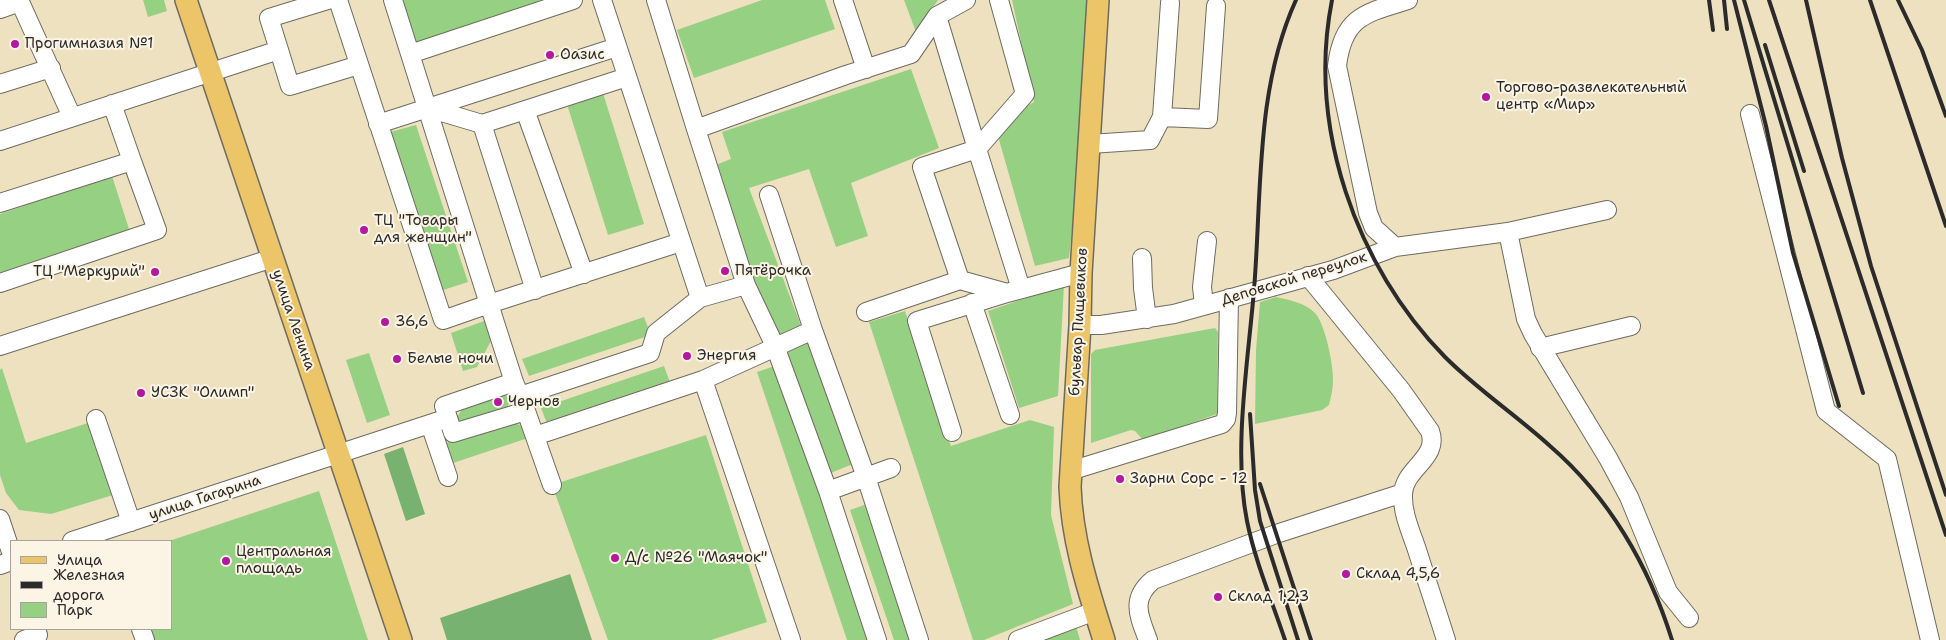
<!DOCTYPE html>
<meta charset="utf-8">
<style>
body{margin:0}
#map{position:relative;width:1946px;height:640px;overflow:hidden;background:#eee1c0;font-family:"Shantell Sans",sans-serif}
canvas{display:block}
.legend{position:absolute;left:10px;top:540px;width:162px;height:90px;box-sizing:border-box;background:#fcf5e5;border:1px solid #a8a49b;margin:0;padding:6px 9px;list-style:none;font-size:15px;color:#2b2b2b}
.legend li{display:flex;align-items:center;gap:10px;height:25px}
.legend b{width:25px;border:1px solid #a8a49b}
</style>
<div id="map">
<canvas width="1946" height="640"></canvas>
<ul class="legend">
<li><b style="height:6px;background:#edc569"></b>Улица</li>
<li><b style="height:6px;background:#2b2b2b"></b>Железная дорога</li>
<li><b style="height:14px;background:#96d083"></b>Парк</li>
</ul>
</div>
<script>
const ctx = document.querySelector('canvas').getContext('2d');
ctx.lineJoin = 'round';
function paint(path, color) { ctx.fillStyle = color; ctx.fill(path, 'evenodd'); }
function trace(path, color, width, dash) { ctx.strokeStyle = color; ctx.lineWidth = width; ctx.lineCap = dash ? 'butt' : 'round'; ctx.setLineDash(dash || []); ctx.stroke(path); }
function write(font, color, halo, rows, align = 'center') {
  ctx.font = font + ' "Shantell Sans",sans-serif'; ctx.lineWidth = 4; ctx.setLineDash([]); ctx.textBaseline = 'middle'; ctx.strokeStyle = halo; ctx.fillStyle = color; for (const [text, x, y, turn = 0] of rows) {
    ctx.save(); ctx.translate(x, y); ctx.rotate((+turn || 0) * Math.PI / 180); ctx.textAlign = isNaN(turn) ? turn : align; if (halo) ctx.strokeText(text, 0, 0); ctx.fillText(text, 0, 0); ctx.restore();
  }
}
const green = new Path2D(`
 M 143,0 L 164,0 L 167,11 L 148,17 Z
 M 398,0 L 552,0 L 413,46 Z
 M 762,0 L 825,0 L 835,29 L 694,78 L 677,30 Z
 M 904,0 L 938,0 L 916,32 Z
 M 1012,0 L 1088,0 L 1083,122 L 1069,258 L 1035,266 L 994,122 L 1034,102 Z
 M 911,69 L 939,148 L 851,183 L 868,236 L 836,247 L 809,169 L 749,188 L 853,464 L 828,474 L 751,282 L 713,166 L 731,159 L 722,132 Z
 M 602,90 L 644,224 L 608,235 L 566,101 Z
 M 416,125 L 468,282 L 440,291 L 390,132 Z
 M 112,176 L 130,232 L 0,276 L 0,214 Z
 M 1064,285 L 1058,396 L 1019,408 L 988,311 Z
 M 1276,297 C 1290,300 1305,303 1315,313 C 1325,323 1334,367 1333,381 C 1333,389 1331,397 1329,405 L 1322,410 L 1255,424 L 1256,350 L 1260,302 Z
 M 905,311 L 951,446 L 1030,420 L 1054,427 L 1051,515 L 1073,604 L 984,640 L 973,640 L 869,322 Z
 M 644,317 L 651,335 L 529,376 L 522,359 Z
 M 487,320 L 492,339 L 477,367 L 463,371 L 451,333 Z
 M 1215,328 L 1218,332 L 1217,414 L 1143,440 L 1135,431 L 1131,430 L 1091,443 L 1091,354 L 1095,350 Z
 M 369,353 L 390,415 L 367,423 L 346,360 Z
 M 778,365 L 872,640 L 847,640 L 757,372 Z
 M 664,366 L 671,385 L 548,426 L 541,408 Z
 M 2,368 L 26,443 L 88,423 L 113,495 L 51,514 L 19,510 L 6,493 L 0,475 L 0,370 Z
 M 500,392 L 511,399 L 505,412 L 473,424 L 456,419 L 464,406 Z
 M 511,422 L 523,426 L 528,438 L 453,463 L 446,443 Z
 M 706,435 L 767,622 L 711,640 L 608,640 L 552,485 Z
 M 319,491 L 368,640 L 147,640 L 143,629 L 171,629 L 171,541 L 169,541 Z
 M 870,503 L 914,640 L 894,640 L 850,510 Z
 M 1076,626 L 1080,640 L 1032,640 Z`);
const forest = new Path2D(`
 M 403,447 L 425,514 L 406,521 L 384,454 Z
 M 570,574 L 592,640 L 447,640 L 440,618 Z`);
const minor = new Path2D(`
 M 338,0 L 443,320 L 489,304 L 514,382
 M 393,0 L 489,304 L 681,242
 M 602,0 L 700,298 L 746,285 L 696,129 L 846,75 L 911,54 L 937,16 L 966,0
 M 656,0 L 696,129
 M 843,0 L 866,69
 M 0,9 L 20,2 L 72,117
 M 937,16 L 977,149
 M 279,50 L 290,86 L 359,65
 M 410,54 L 573,0
 M 0,84 L 51,68
 M 428,108 L 482,124 L 627,77
 M 525,110 L 584,274
 M 1750,114 L 1826,411 L 1887,459 L 1930,640
 M 1162,117 L 1170,3
 M 378,124 L 617,47
 M 482,124 L 535,290
 M 0,141 L 279,50 L 269,18 L 328,0
 M 1090,144 L 1150,140 L 1162,117 L 1208,119 L 1216,6
 M 977,149 L 1025,94 L 999,0
 M 769,195 L 813,330 L 866,477 L 919,640
 M 0,203 L 132,161 L 112,104
 M 1508,232 L 1526,319 L 1533,334 L 1608,458 L 1629,497 L 1668,592 L 1689,618
 M 1395,247 L 1374,228 L 1368,213 L 1337,66 C 1343,16 1366,13 1408,0
 M 1142,258 L 1143,288 L 1147,319
 M 1308,276 L 1401,390 L 1430,431 C 1440,458 1404,468 1403,494 C 1402,514 1412,534 1418,553 C 1427,582 1437,611 1446,640
 M 0,283 L 157,230 L 132,161
 M 746,285 L 775,346 L 828,491 L 877,640
 M 1007,293 L 960,280 L 922,167 L 977,149 L 1021,289
 M 972,303 L 1010,415
 M 1204,305 L 1202,287 L 1207,241
 M 866,312 L 960,280
 M 1080,325 L 1101,325 L 1174,314 L 1333,270 L 1395,247 L 1508,232 L 1607,210
 M 0,346 L 273,258
 M 1540,348 L 1631,326
 M 514,382 L 526,411 L 453,433 L 444,406 Z
 M 520,396 L 650,353 L 656,333 L 700,298
 M 526,411 L 552,485
 M 96,419 L 131,522
 M 430,424 L 448,477
 M 952,432 L 917,321 L 1007,293 L 1081,273
 M 535,436 L 703,380
 M 1070,471 L 1222,424 L 1226,419 L 1227,413 L 1229,298
 M 828,491 L 891,468
 M 0,519 L 11,552
 M 72,541 L 448,418
 M 0,565 L 11,561
 M 141,629 L 145,640
 M 24,640 L 38,635 L 36,629
 M 791,640 L 703,380 L 813,330
 M 1018,640 L 1095,611
 M 1148,640 C 1139,616 1130,599 1153,580 L 1276,534 L 1403,493`);
const major = new Path2D(`
 M 186,0 L 401,640
 M 1098,0 L 1081,273 L 1080,325 L 1070,487 C 1072,541 1088,589 1104,640`);
const rail = new Path2D(`
 M 1332,0 C 1307,127 1356,266 1445,357 C 1478,390 1516,415 1550,446 C 1609,497 1649,566 1672,640
 M 1709,0 L 1713,30
 M 1724,0 L 1727,29
 M 1734,0 L 1766,126 L 1793,253 L 1839,406
 M 1744,0 L 1863,393
 M 1769,0 L 1946,535
 M 1806,0 L 1842,158 L 1871,266 L 1946,495
 M 1870,0 L 1946,226
 M 1898,0 L 1922,50 L 1946,116
 M 1765,45 L 1804,171
 M 1250,414 L 1255,490 L 1260,521 L 1298,640
 M 1260,484 L 1311,640
 M 1285,640 C 1272,601 1255,561 1247,521 C 1233,451 1248,362 1254,290 C 1262,193 1255,90 1296,0`);
const markers = [
 [15,44,5,"#b5179e"],
 [550,55,5,"#b5179e"],
 [1486,97,5,"#b5179e"],
 [364,230,5,"#b5179e"],
 [725,271,5,"#b5179e"],
 [155,272,5,"#b5179e"],
 [385,322,5,"#b5179e"],
 [687,356,5,"#b5179e"],
 [397,359,5,"#b5179e"],
 [141,393,5,"#b5179e"],
 [498,402,5,"#b5179e"],
 [1120,479,5,"#b5179e"],
 [615,558,5,"#b5179e"],
 [226,561,5,"#b5179e"],
 [1346,574,5,"#b5179e"],
 [1218,597,5,"#b5179e"]
];
const poiNames = [
 ["Прогимназия №1",25,44],
 ["Оазис",560,55],
 ["Торгово-развлекательный",1496,88],
 ["центр «Мир»",1496,105],
 ["ТЦ \"Товары",374,221],
 ["для женщин\"",374,238],
 ["Пятёрочка",735,271],
 ["ТЦ \"Меркурий\"",145,272,"right"],
 ["36,6",395,322],
 ["Энергия",697,356],
 ["Белые ночи",407,359],
 ["УСЗК \"Олимп\"",151,393],
 ["Чернов",508,402],
 ["Зарни Сорс - 12",1130,479],
 ["Центральная",236,552],
 ["площадь",236,569],
 ["Д/с №26 \"Маячок\"",625,558],
 ["Склад 4,5,6",1356,574],
 ["Склад 1,2,3",1228,597]
];
const streetNames = [
 ["Деповской переулок",1294,279,-17],
 ["улица Ленина",293,320,71],
 ["бульвар Пищевиков",1079,322,-87],
 ["улица Гагарина",205,498,-18]
];
paint(green, '#96d083');
paint(forest, '#78b271');
trace(minor, '#6f6b5f', 20);
trace(major, '#6f6b5f', 24);
trace(minor, '#fff', 18);
trace(major, '#edc569', 21);
trace(rail, '#2b2b2b', 4);
for (const [x, y, r, color] of markers) { const dot = new Path2D(); dot.arc(x, y, r, 0, 2 * Math.PI); ctx.fillStyle = color; ctx.fill(dot); trace(dot, '#fcf5e5', 2); }
write('15px', '#2b2b2b', '#fcf5e5', poiNames, 'left');
write('15px', '#2b2b2b', '#fcf5e5', streetNames);
</script>
